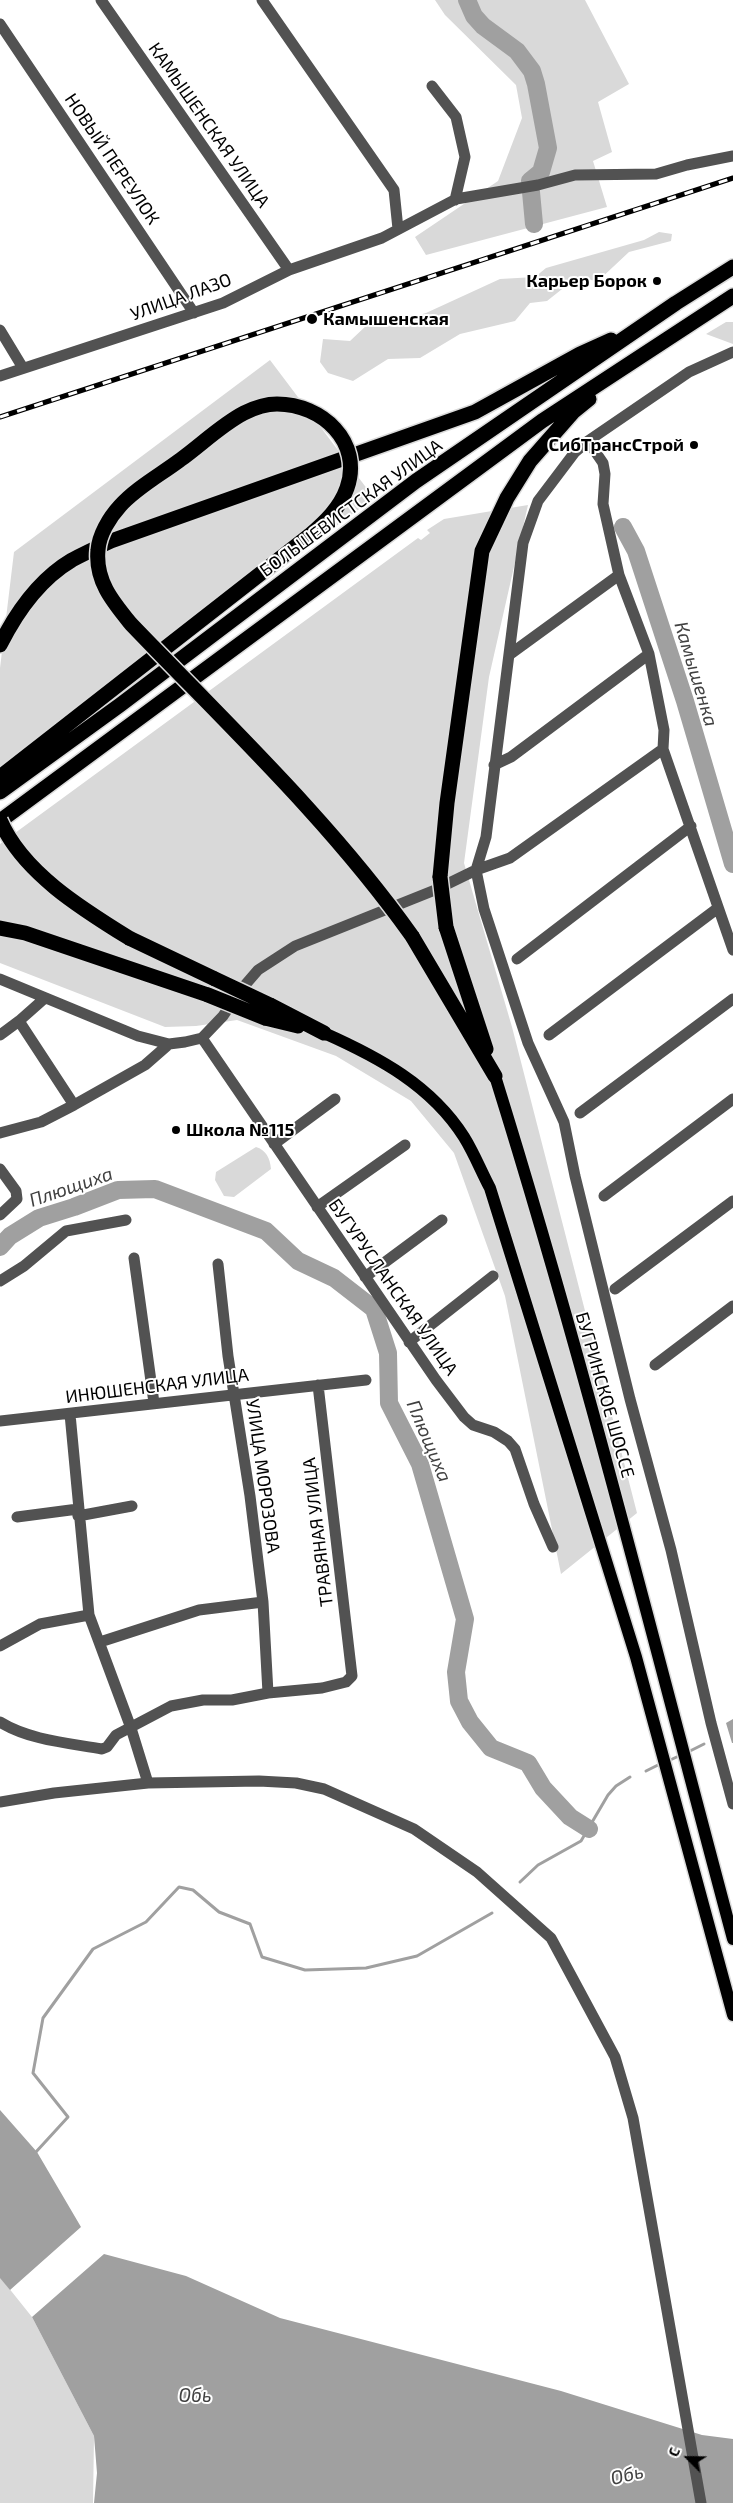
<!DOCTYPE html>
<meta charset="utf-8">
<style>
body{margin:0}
#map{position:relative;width:733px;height:2503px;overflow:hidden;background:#fff;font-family:"Exo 2",sans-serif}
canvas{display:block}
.north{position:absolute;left:663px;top:2433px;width:50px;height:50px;-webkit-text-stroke:4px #fff;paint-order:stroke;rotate:293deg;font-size:14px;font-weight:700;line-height:20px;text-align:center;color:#000}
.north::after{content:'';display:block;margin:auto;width:18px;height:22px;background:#000;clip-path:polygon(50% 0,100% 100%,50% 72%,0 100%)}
</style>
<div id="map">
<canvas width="733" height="2503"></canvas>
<div class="north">С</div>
</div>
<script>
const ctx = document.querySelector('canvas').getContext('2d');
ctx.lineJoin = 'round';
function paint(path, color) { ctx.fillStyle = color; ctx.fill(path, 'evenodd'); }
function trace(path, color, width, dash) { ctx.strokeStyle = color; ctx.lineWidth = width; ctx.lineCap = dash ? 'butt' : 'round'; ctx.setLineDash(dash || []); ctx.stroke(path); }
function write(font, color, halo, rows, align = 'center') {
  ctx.font = font + ' "Exo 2",sans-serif'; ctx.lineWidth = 4; ctx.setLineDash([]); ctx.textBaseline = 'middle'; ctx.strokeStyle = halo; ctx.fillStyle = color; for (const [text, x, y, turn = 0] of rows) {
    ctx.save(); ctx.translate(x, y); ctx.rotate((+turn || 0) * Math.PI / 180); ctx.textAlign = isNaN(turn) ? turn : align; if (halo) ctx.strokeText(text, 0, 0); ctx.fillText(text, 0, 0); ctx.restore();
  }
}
const green = new Path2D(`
 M 435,0 L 585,0 L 629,84 L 598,102 L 612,152 L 593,161 L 607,207 L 426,255 L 415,237 L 498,181 L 522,118 L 516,85 L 445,15 Z
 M 659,232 L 672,234 L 671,241 L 629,252 L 598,281 L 576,278 L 547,301 L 530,303 L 515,321 L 460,334 L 420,358 L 388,359 L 353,381 L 328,373 L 320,362 L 323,339 L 350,341 L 368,324 L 392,323 L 426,313 L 500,279 L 535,277 L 546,268 L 644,240 Z
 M 726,322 L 733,322 L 733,344 L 706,334 Z
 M 270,360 L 374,498 L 0,776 L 0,668 L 14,552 Z
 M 528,505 L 489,677 L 464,863 L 512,1027 L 637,1513 L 561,1574 L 505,1296 L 454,1153 L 411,1101 L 336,1056 L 237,1020 L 196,1026 L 165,1027 L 0,963 L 0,844 L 418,538 L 421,540 L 430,533 L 427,530 L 444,519 Z
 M 256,1147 C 266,1150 270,1158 271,1169 L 234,1197 L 224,1196 L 215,1180 L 216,1172 Z
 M 0,2277 L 32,2317 L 94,2436 L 93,2503 L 0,2503 Z`);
const water = new Path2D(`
 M 733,1719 L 733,1743 L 732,1743 L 726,1723 Z
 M 0,2110 L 37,2152 L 81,2227 L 10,2290 L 0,2278 Z
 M 104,2254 L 186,2276 L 280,2318 L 561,2391 L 702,2435 L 733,2439 L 733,2503 L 94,2503 L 97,2473 L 94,2436 L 32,2317 Z`);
const stream = new Path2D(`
 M 686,1753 L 704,1744
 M 668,1761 L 681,1755
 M 646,1771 L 662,1763
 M 520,1882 L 538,1865 L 581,1841 L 608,1795 L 616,1786 L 630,1777
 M 35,2153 L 68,2117 L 33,2073 L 43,2018 L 93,1949 L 146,1922 L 179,1887 L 193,1890 L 219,1912 L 250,1924 L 262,1957 L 305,1970 L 366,1968 L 417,1956 L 492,1913`);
const river = new Path2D(`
 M 467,0 L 474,16 L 483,26 L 517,51 L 532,71 L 536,84 L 548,148 L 541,172 L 530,181
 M 531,192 L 534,224
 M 623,527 L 636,551 L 685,701 L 733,864
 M 0,1247 L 10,1236 L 39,1218 L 74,1207 L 118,1190 L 155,1189 L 266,1231 L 298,1261 L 334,1278 L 374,1309 L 388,1353 L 389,1403 L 420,1464 L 465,1619 L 456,1672 L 459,1701 L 470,1722 L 491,1748 L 528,1763 L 543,1788 L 570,1817 L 589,1829`);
const minor = new Path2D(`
 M 101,0 L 289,270
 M 262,0 L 394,190 L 398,229
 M 0,24 L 194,313
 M 432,86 L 456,117 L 465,157 L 455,200
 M 0,330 L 23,368
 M 0,376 L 223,303 L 289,270 L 382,238 L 456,199 L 538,185 L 575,175 L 656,174 L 687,165 L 733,156
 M 588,441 L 603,463 L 605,474 L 603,504 L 619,575 L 649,654 L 664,730 L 663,749 L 733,950
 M 509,655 L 619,575
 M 663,749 L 510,858 L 476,870 L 484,909 L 528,1043 L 564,1122 L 575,1176 L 630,1399 L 671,1550 L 711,1723 L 733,1804
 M 494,765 L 511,757 L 649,654
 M 517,959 L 691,826
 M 0,979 L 138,1036 L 169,1044 L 185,1042 L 202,1038 L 223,1016 L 239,992 L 258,970 L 295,946 L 435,890 L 476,870 L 486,837 L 523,543 L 538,501 L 575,452 L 588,441 L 689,372 L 733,352
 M 19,1021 L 74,1105
 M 0,1035 L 19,1021 L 45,998
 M 549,1035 L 718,908
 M 202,1038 L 436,1380 L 464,1417 L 473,1425 L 494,1432 L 508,1441 L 515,1449 L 534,1504 L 553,1547
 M 580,1113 L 733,999
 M 0,1133 L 41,1122 L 74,1105 L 145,1065 L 169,1044
 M 274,1144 L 335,1099
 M 0,1169 L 16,1191 L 17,1199 L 0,1215
 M 604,1196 L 733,1099
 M 317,1207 L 405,1145
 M 134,1258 L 154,1403
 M 218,1264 L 228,1356 L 250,1496 L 263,1602 L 268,1693
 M 365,1277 L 442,1220
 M 0,1281 L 24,1266 L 66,1231 L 126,1220
 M 615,1289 L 733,1201
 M 409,1342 L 493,1276
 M 655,1365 L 733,1306
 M 70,1414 L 89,1615 L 131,1728 L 148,1783
 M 0,1421 L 366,1380
 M 78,1516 L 132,1506
 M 17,1517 L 78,1509
 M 100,1642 L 199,1610 L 263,1602
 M 0,1646 L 40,1624 L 89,1615
 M 0,1722 C 29,1740 68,1743 102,1749 L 107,1747 L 116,1735 L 171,1706 L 203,1700 L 232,1700 L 268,1693 L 322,1688 L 346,1682 L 352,1676 L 318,1385
 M 0,1802 L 54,1793 L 148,1783 L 259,1781 L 296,1783 L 324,1789 L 414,1829 L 477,1872 L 551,1938 L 615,2057 L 633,2118 L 701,2503`);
const major = new Path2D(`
 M 324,1033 C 378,1057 431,1085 464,1137 C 474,1153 481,1171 490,1188 L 636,1657 L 733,2015
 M 495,1076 C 584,1361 656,1651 733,1939`);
const highway = new Path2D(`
 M 0,645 C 16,613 40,579 72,560 C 85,553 98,547 111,541 L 475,412 L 580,354 L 611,340
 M 0,777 L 310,535
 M 0,792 L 120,705 L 416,481 L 676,303 L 733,267
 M 0,821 L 542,421 L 733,296
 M 440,877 L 447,803 L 482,551 L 507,498 L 530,461 L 573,412 L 589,399
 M 446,927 L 486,1049
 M 0,928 L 25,933 L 208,995
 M 412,936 L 495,1076
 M 129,938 L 215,979
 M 270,1005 L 324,1033
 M 265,1018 L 298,1026`);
const rail = new Path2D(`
 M 0,417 L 733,178`);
const highwayBridge = new Path2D(`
 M 310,535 C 325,522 340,508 347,488 C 363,442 322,404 277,404 C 267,404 254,408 244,413 C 221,425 201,445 180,460 C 160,475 136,488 120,506 C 109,518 99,535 98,550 C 95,581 113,602 131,624 C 227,724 331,822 412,936
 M 0,820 C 22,872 82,909 129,938
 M 440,877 L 446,927
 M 215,979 L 270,1005
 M 208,995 L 265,1018`);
const markers = [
 [657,281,5,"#000"],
 [312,319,6,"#000"],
 [694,445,5,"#000"],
 [176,1130,5,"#000"]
];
const streetNames = [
 ["КАМЫШЕНСКАЯ УЛИЦА",209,125,55],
 ["НОВЫЙ ПЕРЕУЛОК",112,159,56],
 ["УЛИЦА ЛАЗО",181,297,-20],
 ["БОЛЬШЕВИСТСКАЯ УЛИЦА",351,508,-36],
 ["БУГУРУСЛАНСКАЯ УЛИЦА",393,1287,55],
 ["ИНЮШЕНСКАЯ УЛИЦА",157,1386,-7],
 ["БУГРИНСКОЕ ШОССЕ",605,1395,74],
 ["УЛИЦА МОРОЗОВА",263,1476,82],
 ["ТРАВЯНАЯ УЛИЦА",318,1532,-97]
];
const poiNames = [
 ["Карьер Борок",647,281],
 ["Камышенская",323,319,"left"],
 ["СибТрансСтрой",684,445],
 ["Школа №115",186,1130,"left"]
];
const waterNames = [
 ["Камышенка",696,674,73],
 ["Плющиха",71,1187,-19],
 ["Плющиха",429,1441,67],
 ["Обь",195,2396],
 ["Обь",627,2475,-13]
];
paint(green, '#d9d9d9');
paint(water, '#a0a0a0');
trace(stream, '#a0a0a0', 3);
trace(river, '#a0a0a0', 18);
trace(major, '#dbdbdb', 15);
trace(highway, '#dbdbdb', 18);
trace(minor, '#525252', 11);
trace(major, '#000', 12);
trace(highway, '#000', 15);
trace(rail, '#000', 5);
trace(rail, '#fff', 3, [9]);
trace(highwayBridge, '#dbdbdb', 18, []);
trace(highwayBridge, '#000', 15);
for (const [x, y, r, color] of markers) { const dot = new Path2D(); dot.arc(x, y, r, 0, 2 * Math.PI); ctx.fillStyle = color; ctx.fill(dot); trace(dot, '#fff', 2); }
write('18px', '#000', '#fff', streetNames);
write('bold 18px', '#000', '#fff', poiNames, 'right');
write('italic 19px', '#414141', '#fff', waterNames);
</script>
